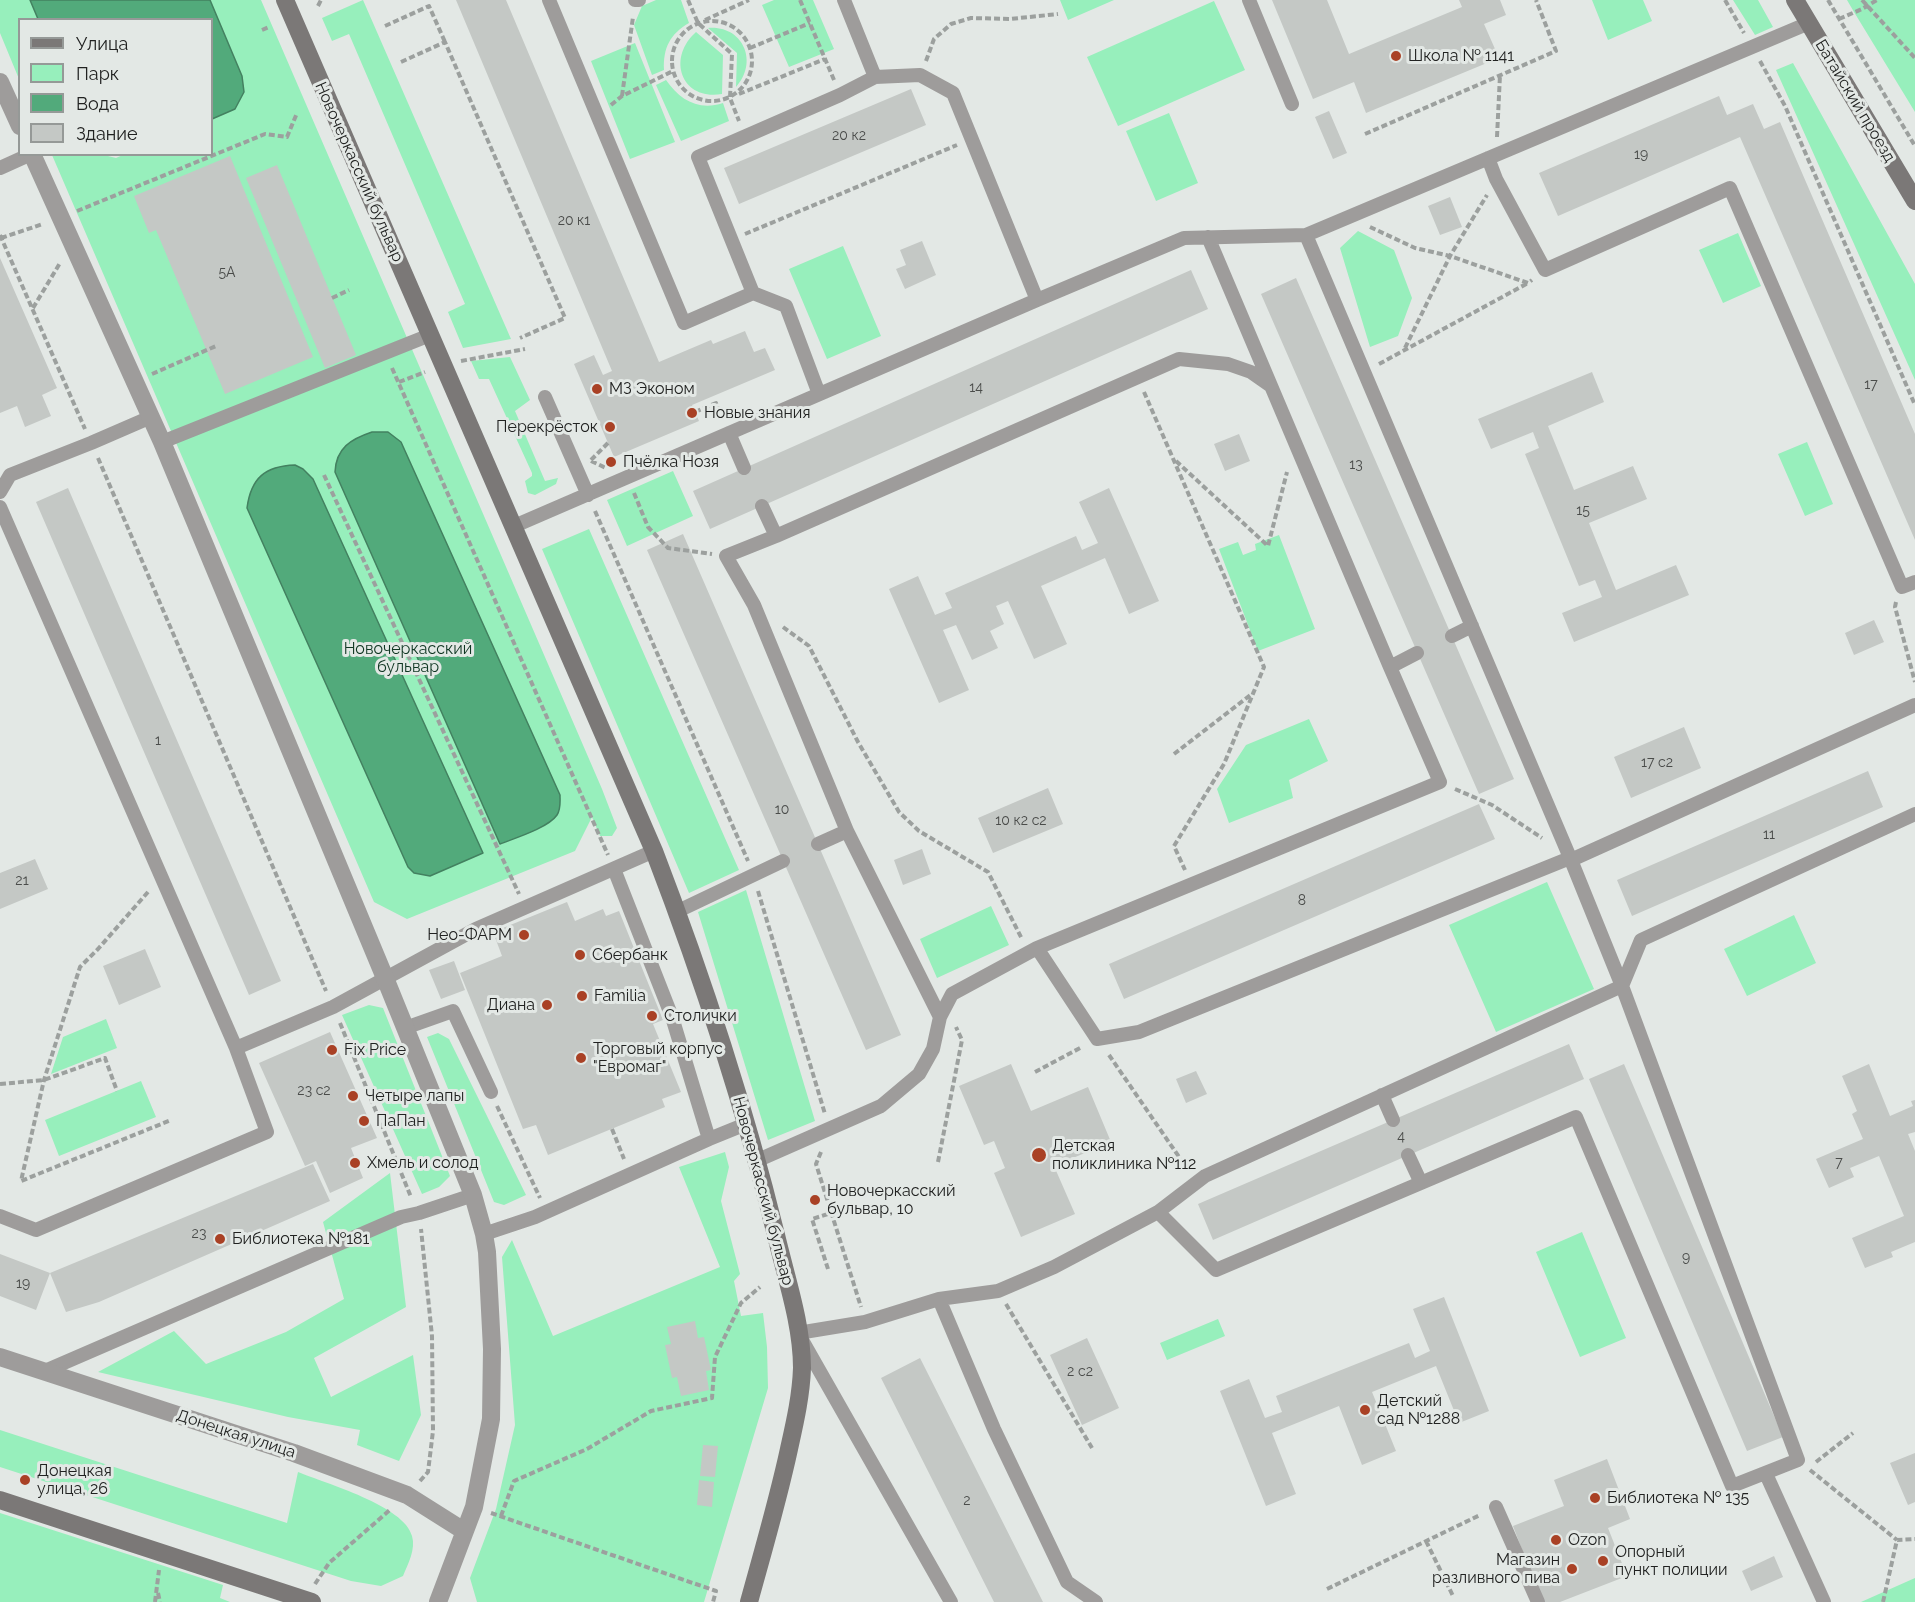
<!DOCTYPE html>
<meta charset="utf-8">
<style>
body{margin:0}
#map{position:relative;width:1915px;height:1602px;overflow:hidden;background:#e3e8e5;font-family:Raleway,sans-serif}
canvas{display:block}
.legend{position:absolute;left:18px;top:18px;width:195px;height:138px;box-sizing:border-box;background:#e3e8e5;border:2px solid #959997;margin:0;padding:8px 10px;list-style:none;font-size:18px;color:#212221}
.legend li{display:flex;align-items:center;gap:12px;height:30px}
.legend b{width:30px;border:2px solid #959997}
</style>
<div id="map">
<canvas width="1915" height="1602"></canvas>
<ul class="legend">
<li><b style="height:8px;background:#7b7877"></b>Улица</li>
<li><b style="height:16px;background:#97efbc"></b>Парк</li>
<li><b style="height:16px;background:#52aa7b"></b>Вода</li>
<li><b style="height:16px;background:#c4c8c5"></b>Здание</li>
</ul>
</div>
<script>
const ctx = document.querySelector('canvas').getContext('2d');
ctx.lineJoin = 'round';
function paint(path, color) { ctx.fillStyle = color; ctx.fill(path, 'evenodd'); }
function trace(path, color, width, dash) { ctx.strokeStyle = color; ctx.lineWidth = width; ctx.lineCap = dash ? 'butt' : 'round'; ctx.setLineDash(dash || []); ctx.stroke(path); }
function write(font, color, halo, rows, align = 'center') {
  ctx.font = font + ' Raleway,sans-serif'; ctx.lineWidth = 6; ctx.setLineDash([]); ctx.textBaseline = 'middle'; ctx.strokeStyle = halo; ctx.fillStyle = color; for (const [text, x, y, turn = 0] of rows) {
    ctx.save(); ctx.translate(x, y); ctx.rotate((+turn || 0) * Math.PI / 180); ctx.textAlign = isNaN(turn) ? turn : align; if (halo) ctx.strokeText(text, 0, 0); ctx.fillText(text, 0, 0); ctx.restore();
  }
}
const green = new Path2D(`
 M 0,0 L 30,0 L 38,19 L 20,20 L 19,79 L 0,33 Z
 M 210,0 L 261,0 L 602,789 L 617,828 L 612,836 L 600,836 L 592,817 L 575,851 L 407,919 L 374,902 L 52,155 L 104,155 L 116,158 L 125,154 L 212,154 L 212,119 L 235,109 L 242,76 Z
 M 363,0 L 511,339 L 463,348 L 448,312 L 465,304 L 349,34 L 332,41 L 322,18 Z
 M 656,0 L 681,0 L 689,23 C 670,34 663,48 664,70 L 652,75 L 634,25 L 642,6 Z
 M 774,0 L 813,0 L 834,49 L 789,67 L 762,5 Z
 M 1060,0 L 1114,0 L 1068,20 Z
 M 1592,0 L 1643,0 L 1652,21 L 1608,40 Z
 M 1733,0 L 1758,0 L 1773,27 L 1755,35 Z
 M 1847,0 L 1915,0 L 1915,112 L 1854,12 Z
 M 1214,1 L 1245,70 L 1118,126 L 1087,57 Z
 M 708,28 C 743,25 759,62 736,87 L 737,53 Z
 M 696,32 L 723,55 L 722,94 C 682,101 666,59 696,32 Z
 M 635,43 L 675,142 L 630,159 L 591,61 Z
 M 1793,63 L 1915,284 L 1915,380 L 1776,70 Z
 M 666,80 C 680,100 698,111 723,103 L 729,121 L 681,141 L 656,85 Z
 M 1169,113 L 1198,183 L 1156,201 L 1126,131 Z
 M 1358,231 L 1394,250 L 1412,298 L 1398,336 L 1370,347 L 1340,248 Z
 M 1738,233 L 1761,286 L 1723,303 L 1699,250 Z
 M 843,246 L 881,336 L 827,359 L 789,269 Z
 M 510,357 L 530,400 L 515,411 L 545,481 L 558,478 L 556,484 L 535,495 L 528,493 L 525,481 L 532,476 L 532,473 L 489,379 L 479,379 L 471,361 Z
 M 1807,442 L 1833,504 L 1805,516 L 1778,454 Z
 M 673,471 L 693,516 L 627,546 L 607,500 Z
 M 589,529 L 739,870 L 689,893 L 542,549 Z
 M 1279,535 L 1315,629 L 1258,651 L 1219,549 L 1238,542 L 1243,555 L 1256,550 L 1255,544 Z
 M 1309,719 L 1328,761 L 1289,780 L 1293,798 L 1229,823 L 1217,789 L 1246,745 Z
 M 1547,882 L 1594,989 L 1496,1032 L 1449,925 Z
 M 746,890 L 815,1121 L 768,1140 L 698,912 Z
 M 991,906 L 1009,945 L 937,978 L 920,939 Z
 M 1794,915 L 1816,963 L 1747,996 L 1724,949 Z
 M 369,1005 L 383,1008 L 450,1176 L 439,1187 L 422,1194 L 342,1015 Z
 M 106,1019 L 117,1048 L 51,1074 L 63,1037 Z
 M 438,1033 L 449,1039 L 526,1195 L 504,1205 L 494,1202 L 427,1037 Z
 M 141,1081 L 156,1117 L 59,1156 L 45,1120 Z
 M 725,1152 L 729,1167 L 721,1201 L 740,1274 L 734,1281 L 741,1316 L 763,1313 L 767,1347 L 768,1388 L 704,1602 L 477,1602 L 470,1578 L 496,1509 L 515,1425 L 502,1257 L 512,1240 L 553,1336 L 720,1267 L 679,1167 Z
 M 390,1173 L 406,1307 L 314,1358 L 331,1397 L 413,1355 L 421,1415 L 399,1461 L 357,1445 L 360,1430 L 288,1417 L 98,1372 L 174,1331 L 206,1364 L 286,1332 L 344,1299 L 323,1222 Z
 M 1582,1232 L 1626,1338 L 1580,1357 L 1536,1252 Z
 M 1218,1319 L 1225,1336 L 1167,1360 L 1160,1343 Z
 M 0,1430 L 287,1523 L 298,1472 C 325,1483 405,1506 412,1536 C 416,1549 408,1564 403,1576 L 381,1586 L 351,1581 L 0,1467 Z
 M 0,1513 L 223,1585 L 220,1598 L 230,1602 L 0,1602 Z
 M 1915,1578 L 1915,1602 L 1861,1602 Z`);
const water = new Path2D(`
 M 30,0 L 210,0 L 242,76 L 244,92 L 235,109 L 212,119 L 212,20 L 38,19 Z
 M 372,432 L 388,432 L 401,442 L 560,795 C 560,802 561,809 557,815 C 548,828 515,838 500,844 L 335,472 C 336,448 351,439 372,432 Z
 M 295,465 L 303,469 L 313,479 L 483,853 L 430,876 L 414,873 L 408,867 L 247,508 C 251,478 265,466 295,465 Z`);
const building = new Path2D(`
 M 456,0 L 506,0 L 659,362 L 711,340 L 713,344 L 745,331 L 754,352 L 765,348 L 775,370 L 692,405 L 699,421 L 614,457 L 574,364 L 594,355 L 603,375 L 612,371 Z
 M 1272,0 L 1327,0 L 1349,54 L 1462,7 L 1459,0 L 1500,0 L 1506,15 L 1484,24 L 1499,58 L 1366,113 L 1354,82 L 1313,99 Z
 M 911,89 L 926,125 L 739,204 L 724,168 Z
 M 1719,96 L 1727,115 L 1753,104 L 1764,129 L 1780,122 L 1915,434 L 1915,540 L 1740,137 L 1558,216 L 1539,173 Z
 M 1329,111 L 1347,153 L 1333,159 L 1315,117 Z
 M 230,156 L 313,357 L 225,394 L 156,230 L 149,233 L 134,196 Z
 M 277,165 L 356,355 L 325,368 L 246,178 Z
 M 1450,197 L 1462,227 L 1440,235 L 1428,206 Z
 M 922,241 L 936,275 L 905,289 L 896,269 L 906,265 L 900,250 Z
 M 0,258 L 57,388 L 42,395 L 51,416 L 25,427 L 17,406 L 0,413 Z
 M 1191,270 L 1208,309 L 710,529 L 693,491 Z
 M 1296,278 L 1514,779 L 1479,794 L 1261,294 Z
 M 1592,372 L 1604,402 L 1548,426 L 1574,490 L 1633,466 L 1647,499 L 1589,523 L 1616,590 L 1676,565 L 1689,595 L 1574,642 L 1562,613 L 1602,597 L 1595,580 L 1579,586 L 1525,454 L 1539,448 L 1533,432 L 1491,449 L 1478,419 Z
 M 1239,434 L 1250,461 L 1225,471 L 1214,444 Z
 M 68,488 L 281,981 L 249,995 L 36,502 Z
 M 1109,488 L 1159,601 L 1129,614 L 1105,558 L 1041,586 L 1067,644 L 1034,659 L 1008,601 L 996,606 L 1004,624 L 990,631 L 998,648 L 972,660 L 956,625 L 943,630 L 969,690 L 939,703 L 889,589 L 918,576 L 935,615 L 952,608 L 945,593 L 1076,536 L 1082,550 L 1098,543 L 1079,502 Z
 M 683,534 L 901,1035 L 866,1050 L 647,550 Z
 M 1874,620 L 1884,642 L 1854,655 L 1845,633 Z
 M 1684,727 L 1701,768 L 1631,798 L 1614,757 Z
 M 1868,771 L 1883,807 L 1632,916 L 1617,880 Z
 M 1048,788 L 1063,824 L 993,853 L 978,818 Z
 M 1479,804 L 1495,839 L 1124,999 L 1109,964 Z
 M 922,849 L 931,874 L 903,885 L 894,860 Z
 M 35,859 L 48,889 L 0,909 L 0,873 Z
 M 567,902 L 575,921 L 603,909 L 606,916 L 619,911 L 663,1020 L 653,1024 L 681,1092 L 662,1099 L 665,1107 L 548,1155 L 536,1125 L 523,1129 L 460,973 L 502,956 L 493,932 Z
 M 145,949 L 161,987 L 119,1005 L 103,966 Z
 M 454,961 L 465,990 L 441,999 L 429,970 Z
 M 330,1032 L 377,1138 L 351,1148 L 363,1178 L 330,1193 L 316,1161 L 305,1166 L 259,1063 Z
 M 1569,1044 L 1584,1079 L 1213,1240 L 1198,1204 Z
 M 1011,1064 L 1031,1111 L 1088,1087 L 1111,1142 L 1054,1166 L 1075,1214 L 1021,1237 L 994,1173 L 1005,1168 L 994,1141 L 984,1145 L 959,1086 Z
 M 1624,1064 L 1783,1437 L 1747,1451 L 1589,1079 Z
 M 1869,1064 L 1890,1116 L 1913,1106 L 1911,1101 L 1915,1100 L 1915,1132 L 1908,1134 L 1915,1151 L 1915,1242 L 1891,1252 L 1893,1257 L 1865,1268 L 1852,1238 L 1904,1216 L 1879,1156 L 1850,1168 L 1854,1177 L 1829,1188 L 1816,1159 L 1863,1139 L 1852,1114 L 1857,1111 L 1842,1076 Z
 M 1196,1071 L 1207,1094 L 1186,1103 L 1176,1079 Z
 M 313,1164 L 330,1201 L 99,1302 L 66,1312 L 50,1273 Z
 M 0,1254 L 50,1273 L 36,1310 L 0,1296 Z
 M 1444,1297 L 1489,1411 L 1459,1423 L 1436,1366 L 1372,1392 L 1396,1451 L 1362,1465 L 1339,1406 L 1272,1433 L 1296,1494 L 1266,1506 L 1220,1391 L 1249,1379 L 1265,1418 L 1282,1412 L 1276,1396 L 1409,1343 L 1415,1358 L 1430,1351 L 1413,1309 Z
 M 695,1321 L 698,1338 L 704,1337 L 711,1370 L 706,1371 L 709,1390 L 681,1396 L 677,1377 L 672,1378 L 665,1345 L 671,1344 L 667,1327 Z
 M 1087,1338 L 1119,1408 L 1082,1425 L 1050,1355 Z
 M 920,1358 L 1043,1602 L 994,1602 L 881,1378 Z
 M 703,1445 L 718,1446 L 715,1477 L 700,1476 Z
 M 1915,1453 L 1915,1502 L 1908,1505 L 1890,1463 Z
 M 1607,1459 L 1630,1519 L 1608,1528 L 1627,1576 L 1560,1602 L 1542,1602 L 1513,1526 L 1564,1506 L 1554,1480 Z
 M 699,1480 L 714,1482 L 712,1507 L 697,1505 Z
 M 1774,1556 L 1783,1577 L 1751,1591 L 1742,1571 Z`);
const path = new Path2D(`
 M 688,0 L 698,23 L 732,54 L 730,98 L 739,121
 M 800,0 L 834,80
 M 1725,0 L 1744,33
 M 1828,0 L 1915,146
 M 1862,0 L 1915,58
 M 318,6 L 321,0
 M 1839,19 L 1862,9 L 1877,0
 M 705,20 L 749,0
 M672 61a40 40 0 1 1 80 0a40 40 0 1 1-80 0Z
 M 385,26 L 429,6 L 445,42
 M 262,30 L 269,27
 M 750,48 L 810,23
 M 926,61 L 934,39 L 951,24 L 971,18 L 1010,19 L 1058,14
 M 1760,61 L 1785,106 L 1915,405
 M 401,62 L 445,42 L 565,318 L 520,338
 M 739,94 L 825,59
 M 622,96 L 633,17
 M 611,105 L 622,96 L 673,71
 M 1365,134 L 1556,51 L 1536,0
 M 1497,137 L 1500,75
 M 77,211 L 265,134 L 287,137 L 297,113
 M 1370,227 L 1415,248 L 1450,256 L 1528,283 L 1532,280
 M 745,234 L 957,145
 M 0,235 L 85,429
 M 1,238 L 43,224
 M 332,298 L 349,290
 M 33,308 L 60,263
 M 1405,348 L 1450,256 L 1487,195
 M 461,361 L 525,349
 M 1379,364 L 1528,283
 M 392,368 L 608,855
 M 152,374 L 216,346
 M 399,382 L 425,372
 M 1144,392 L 1264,667 L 1224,764 L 1174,846 L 1185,870
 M 695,412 L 716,403 L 723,419
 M 98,458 L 326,991
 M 591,460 L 608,443
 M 591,461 L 606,468
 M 1176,461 L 1268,546 L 1287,472
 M 324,475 L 519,894
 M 634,493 L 648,527 L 668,548 L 712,554
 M 595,511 L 748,861
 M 1896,602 L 1895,607 L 1915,682
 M 783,627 L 809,646 L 858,742 L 899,812 L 919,831 L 988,872 L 1022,939
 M 1174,754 L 1253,693
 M 1455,789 L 1492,805 L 1542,838
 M 758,891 L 825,1114
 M 148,892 L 98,949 L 80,967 L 44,1080 L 21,1181 L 171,1120
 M 340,1023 L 411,1197
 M 1109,1055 L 1188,1170
 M 1035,1072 L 1082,1047
 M 0,1084 L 44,1080 L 105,1058 L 117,1091
 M 497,1106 L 540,1198
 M 612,1129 L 624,1159
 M 821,1152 L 816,1164 L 861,1307
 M 938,1162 L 962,1040 L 956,1027
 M 828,1269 L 812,1219 L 831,1213
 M 1006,1304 L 1092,1448
 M 1816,1462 L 1853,1433
 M 1810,1470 L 1897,1540
 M 420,1481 L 428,1472 L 433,1431 L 432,1336 L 421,1229
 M 491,1513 L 716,1591 L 713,1602
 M 501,1516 L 514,1481 L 587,1449 L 651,1411 L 712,1398 L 715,1357 L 741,1303 L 760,1287
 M 1426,1541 L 1453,1596
 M 315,1584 L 329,1563 L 391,1509
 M 1327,1589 L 1480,1515
 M 158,1593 L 160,1602
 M 155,1602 L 159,1570
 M 1883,1602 L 1897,1540 L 1915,1539`);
const lane = new Path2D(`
 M 549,0 L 684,323 L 753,293 L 786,306 L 819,394
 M 635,0 L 639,0
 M 844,0 L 875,77 L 920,75 L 953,93 L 1037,300 L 1184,238 L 1306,235 L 1809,23
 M 1249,0 L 1292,104
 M 1488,158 L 1496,179 L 1545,270 L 1730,188 L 1902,587 L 1915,582
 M 0,168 L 31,154
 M 1306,235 L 1571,860
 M 753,293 L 698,157 L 840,95 L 875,77
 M 545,397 L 588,495
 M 729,433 L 744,468
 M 162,442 L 430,335
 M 0,492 L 10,475 L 91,443 L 151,417
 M 762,506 L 776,536
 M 0,507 L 236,1048 L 333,1007 L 476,929 L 654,851
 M 512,527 L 1037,300
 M 1452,636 L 1472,626
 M 1390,667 L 1417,653
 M 818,844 L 847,831
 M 614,869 L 672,1017 L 709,1139
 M 678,911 L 783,861
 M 1037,948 L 1097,1039 L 1139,1032 L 1570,858
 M 940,1017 L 847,831 L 754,605 L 726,556 L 776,536 L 1179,359 L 1228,364 L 1251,372 L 1271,386
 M 405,1028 L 453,1011 L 491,1092
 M 1382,1095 L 1393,1120
 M 1408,1155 L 1421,1183
 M 756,1161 L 881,1106 L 919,1074 L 933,1049 L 940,1017 L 952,994 L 1037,948 L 1440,782 L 1390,667 L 1208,237
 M 1158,1212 L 1216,1270 L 1576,1117 L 1732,1486 L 1798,1460 L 1622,986 L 1571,860 L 1915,705
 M 0,1216 L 36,1230 L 267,1132 L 236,1048
 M 484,1234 L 535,1217 L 709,1139 L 746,1124
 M 939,1299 L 994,1429 L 1067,1582 L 1096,1602
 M 45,1371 L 401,1217 L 419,1213 L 473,1195
 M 1766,1474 L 1824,1602
 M 1496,1507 L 1538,1602
 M 951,1602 L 798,1333 L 865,1322 L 939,1299 L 998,1291 L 1054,1267 L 1158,1212 L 1205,1176 L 1622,986 L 1641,940 L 1915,814`);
const street = new Path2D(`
 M 0,82 L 20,126
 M 32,154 L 162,442 L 385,978 L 473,1195 L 484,1234 L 487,1252 L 492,1349 L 491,1419 L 474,1507 L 438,1602
 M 0,1357 L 294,1453 L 407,1495 L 464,1531`);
const secondary = new Path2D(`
 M 285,0 L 654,851 C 702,976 744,1105 776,1235 C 786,1278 802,1324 802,1368 C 801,1396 795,1422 789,1449 C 778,1500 763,1551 749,1602
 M 1795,0 L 1915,201
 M 0,1500 L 312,1602`);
const markers = [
 [1396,56,6,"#a94125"],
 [597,389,6,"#a94125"],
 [692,413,6,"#a94125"],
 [610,427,6,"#a94125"],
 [611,462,6,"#a94125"],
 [524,935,6,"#a94125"],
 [580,955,6,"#a94125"],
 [582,996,6,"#a94125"],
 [547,1005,6,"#a94125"],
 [652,1016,6,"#a94125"],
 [332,1050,6,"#a94125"],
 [581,1058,6,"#a94125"],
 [353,1096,6,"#a94125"],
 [364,1121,6,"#a94125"],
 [1039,1155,8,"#a94125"],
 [355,1163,6,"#a94125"],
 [815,1200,6,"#a94125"],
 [220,1239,6,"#a94125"],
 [1365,1410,6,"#a94125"],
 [25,1480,6,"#a94125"],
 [1595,1498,6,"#a94125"],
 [1556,1540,6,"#a94125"],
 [1603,1561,6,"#a94125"],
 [1572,1569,6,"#a94125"]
];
const numberNames = [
 ["20 к2",849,136],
 ["19",1641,155],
 ["20 к1",574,221],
 ["5А",227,273],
 ["17",1871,385],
 ["14",976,388],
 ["13",1356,465],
 ["15",1583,511],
 ["1",158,741],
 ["17 с2",1657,763],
 ["10",782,810],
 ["10 к2 с2",1021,821],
 ["11",1769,835],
 ["21",22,881],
 ["8",1302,901],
 ["23 с2",314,1091],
 ["4",1401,1137],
 ["7",1839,1163],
 ["23",199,1234],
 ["9",1686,1258],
 ["19",23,1284],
 ["2 с2",1080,1372],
 ["2",967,1501]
];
const poiNames = [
 ["Школа № 1141",1408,56],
 ["МЗ Эконом",609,389],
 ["Новые знания",704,413],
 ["Перекрёсток",598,427,"right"],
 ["Пчёлка Нозя",623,462],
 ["Нео-ФАРМ",512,935,"right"],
 ["Сбербанк",592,955],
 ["Familia",594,996],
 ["Диана",535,1005,"right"],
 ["Столички",664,1016],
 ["Торговый корпус",593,1049],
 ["\"Евромаг\"",593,1067],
 ["Fix Price",344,1050],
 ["Четыре лапы",365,1096],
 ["ПаПан",376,1121],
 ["Детская",1052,1146],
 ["поликлиника №112",1052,1164],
 ["Хмель и солод",367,1163],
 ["Новочеркасский",827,1191],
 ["бульвар, 10",827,1209],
 ["Библиотека №181",232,1239],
 ["Детский",1377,1401],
 ["сад №1288",1377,1419],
 ["Донецкая",37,1471],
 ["улица, 26",37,1489],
 ["Библиотека № 135",1607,1498],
 ["Ozon",1568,1540],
 ["Опорный",1615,1552],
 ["пункт полиции",1615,1570],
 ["Магазин",1560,1560,"right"],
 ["разливного пива",1560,1578,"right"]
];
const streetNames = [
 ["Батайский проезд",1855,101,59],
 ["Новочеркасский бульвар",359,172,66],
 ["Новочеркасский бульвар",763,1191,75],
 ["Донецкая улица",236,1434,18]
];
const parkNames = [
 ["Новочеркасский",408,649],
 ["бульвар",408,667]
];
paint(green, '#97efbc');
paint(water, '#52aa7b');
trace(water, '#438160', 1.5);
paint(building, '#c4c8c5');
trace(path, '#9ca09e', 4, [6, 3]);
trace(lane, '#9e9c9b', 14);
trace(street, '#9e9c9b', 18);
trace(secondary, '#7b7877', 18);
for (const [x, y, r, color] of markers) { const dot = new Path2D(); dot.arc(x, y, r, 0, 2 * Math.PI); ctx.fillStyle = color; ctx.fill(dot); trace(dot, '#e3e8e5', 2); }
write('14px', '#4a4c4a', null, numberNames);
write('16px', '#212221', '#e3e8e5', poiNames, 'left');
write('16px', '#212221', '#e3e8e5', streetNames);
write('16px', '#0f3622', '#e3e8e5', parkNames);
</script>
